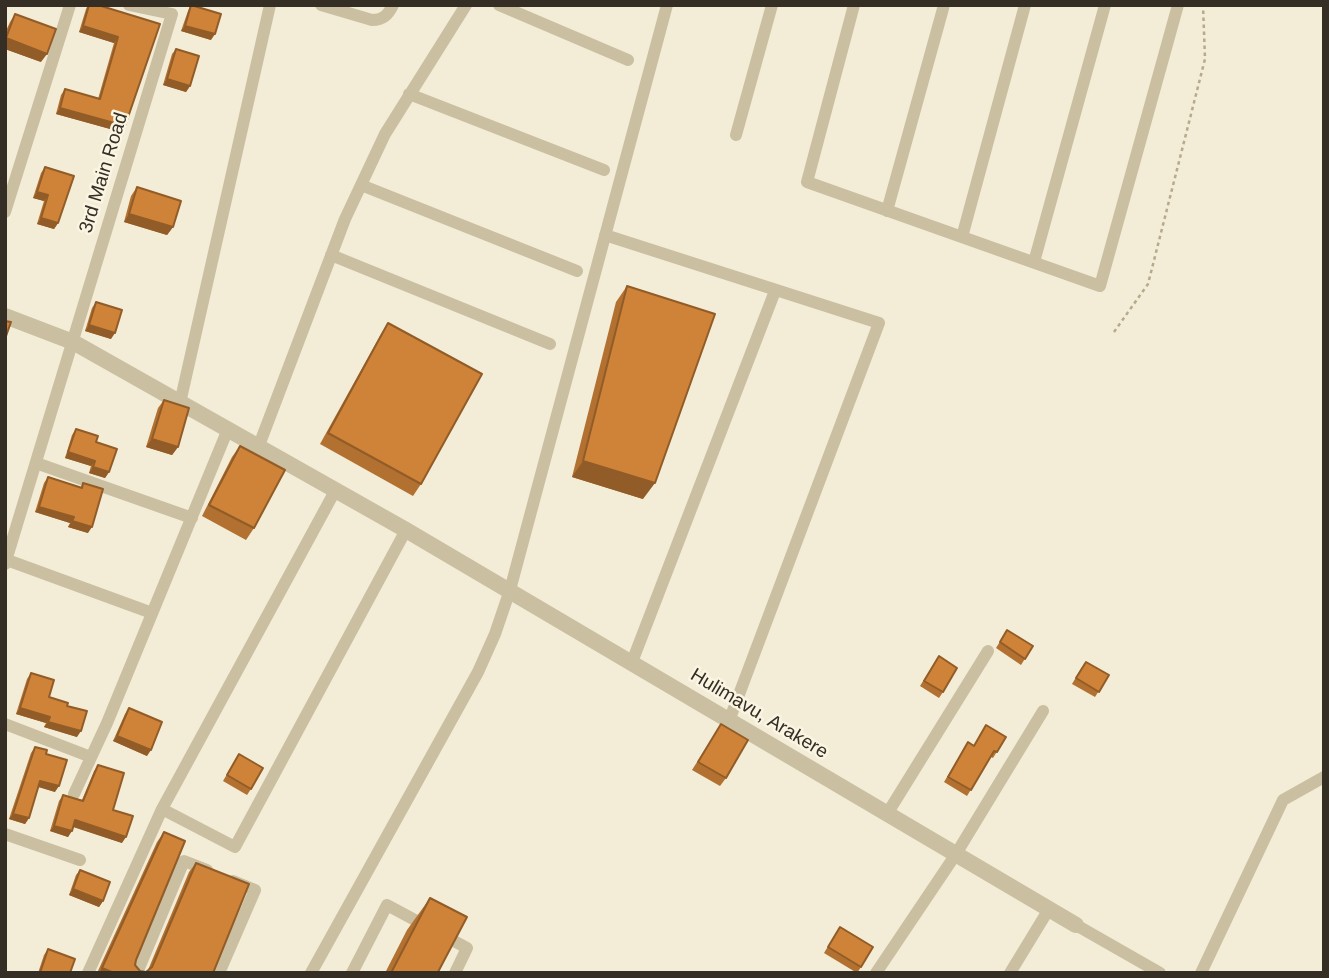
<!DOCTYPE html>
<style>
body{margin:0}
#map{position:relative;width:1329px;height:978px;overflow:hidden;background:#f3ecd6;font-family:Helvetica,sans-serif}
canvas{display:block}
.frame{position:absolute;inset:0;border:7px solid #352e25;pointer-events:none}
</style>
<div id="map">
<canvas width="1329" height="978"></canvas>
<div class="frame"></div>
</div>
<script>
const ctx = document.querySelector('canvas').getContext('2d');
ctx.lineJoin = 'round';
function trace(path, color, width, dash) { ctx.strokeStyle = color; ctx.lineWidth = width; ctx.lineCap = dash ? 'butt' : 'round'; ctx.setLineDash(dash || []); ctx.stroke(path); }
function paint(path, color) { ctx.fillStyle = color; ctx.fill(path, 'evenodd'); }
function write(font, color, halo, rows, align = 'center') {
  ctx.font = font + ' Helvetica,sans-serif'; ctx.lineWidth = 5; ctx.setLineDash([]); ctx.textBaseline = 'middle'; ctx.strokeStyle = halo; ctx.fillStyle = color; for (const [text, x, y, turn = 0] of rows) {
    ctx.save(); ctx.translate(x, y); ctx.rotate((+turn || 0) * Math.PI / 180); ctx.textAlign = isNaN(turn) ? turn : align; if (halo) ctx.strokeText(text, 0, 0); ctx.fillText(text, 0, 0); ctx.restore();
  }
}
const path = new Path2D(`
 M 1114,332 L 1148,284 L 1205,59 L 1203,5`);
const minor = new Path2D(`
 M 321,5 L 372,20 C 383,20 388,15 393,5
 M 499,5 L 628,60
 M 854,5 L 807,182 L 1100,286 L 1178,5
 M 409,94 L 604,170
 M 736,135 L 772,5
 M 361,185 L 577,271
 M 887,211 L 944,5
 M 5,212 L 70,5
 M 605,235 L 879,323 L 729,721
 M 962,237 L 1025,5
 M 331,255 L 550,344
 M 1034,262 L 1105,5
 M 180,403 L 270,5
 M 258,448 L 345,219 L 385,134 L 466,5
 M 36,463 L 192,518
 M 7,560 L 152,613
 M 5,564 L 172,14 L 129,5
 M 632,662 L 775,291
 M 5,724 L 91,757
 M 74,794 L 107,723 L 228,429
 M 162,809 L 235,847 L 406,530
 M 887,814 L 988,651
 M 5,834 L 80,860
 M 1076,925 L 1160,973
 M 88,973 L 162,809 L 335,491
 M 137,973 L 184,861 L 207,870
 M 219,973 L 255,890 L 233,881
 M 311,973 L 478,672 L 495,634 L 510,590 L 667,5
 M 352,973 L 387,905 L 467,948 L 455,973
 M 876,973 L 956,854 L 1043,711
 M 1010,973 L 1049,909
 M 1201,973 L 1283,800 L 1324,777`);
const tertiary = new Path2D(`
 M 5,316 L 73,342 L 406,530 L 1076,925`);
const wall = new Path2D(`
 M 88,5 L 98,5 L 160,24 L 121,132 L 56,114 L 61,95 L 65,89 L 98,99 L 114,43 L 79,32 L 86,9 Z
 M 191,5 L 211,40 L 181,31 L 188,11 Z
 M 15,14 L 41,62 L 5,49 L 5,33 L 10,22 Z
 M 176,49 L 190,86 L 186,92 L 163,85 L 172,54 Z
 M 45,167 L 58,223 L 54,229 L 37,224 L 44,201 L 33,198 L 41,173 Z
 M 137,187 L 173,227 L 167,235 L 124,222 L 131,196 Z
 M 627,286 L 643,499 L 572,477 L 616,302 Z
 M 96,302 L 111,339 L 85,331 L 92,308 Z
 M 388,323 L 421,484 L 413,496 L 320,444 L 381,334 Z
 M 164,400 L 178,447 L 172,455 L 146,447 L 158,408 Z
 M 76,429 L 96,442 L 109,472 L 105,478 L 89,473 L 91,466 L 65,458 L 72,435 Z
 M 240,446 L 254,528 L 246,540 L 202,516 L 232,457 Z
 M 48,477 L 81,487 L 83,483 L 88,533 L 68,527 L 70,523 L 35,512 L 44,483 Z
 M 1007,630 L 1033,646 L 1021,665 L 996,648 Z
 M 935,662 L 943,692 L 939,698 L 920,686 Z
 M 1082,667 L 1109,675 L 1095,697 L 1072,684 Z
 M 31,673 L 49,697 L 67,706 L 77,737 L 44,727 L 46,723 L 16,714 L 27,679 Z
 M 129,708 L 147,756 L 113,741 L 125,714 Z
 M 721,724 L 726,778 L 720,786 L 692,770 Z
 M 1006,737 L 993,758 L 991,757 L 967,796 L 944,782 L 968,742 L 973,745 Z
 M 35,747 L 46,754 L 55,792 L 38,787 L 29,818 L 25,824 L 9,819 L 31,753 Z
 M 239,754 L 251,789 L 247,795 L 223,781 Z
 M 98,765 L 113,810 L 122,843 L 73,827 L 68,837 L 50,831 L 59,801 L 63,795 L 82,800 L 94,771 Z
 M 164,832 L 135,965 L 140,971 L 146,972 L 148,970 L 189,872 L 196,863 L 213,973 L 97,973 L 157,842 Z
 M 80,870 L 103,901 L 99,907 L 69,895 L 76,875 Z
 M 430,898 L 438,972 L 440,973 L 385,973 L 407,930 Z
 M 836,933 L 861,967 L 857,973 L 824,953 Z
 M 48,949 L 70,973 L 38,973 L 44,955 Z`);
const shadedWall = new Path2D(`
 M 83,26 L 118,37 L 114,43 L 79,32 Z
 M 185,26 L 215,34 L 211,40 L 181,31 Z
 M 6,38 L 47,54 L 41,62 L 5,49 Z
 M 167,79 L 190,86 L 186,92 L 163,85 Z
 M 60,108 L 125,126 L 121,132 L 56,114 Z
 M 37,192 L 48,195 L 44,201 L 33,198 Z
 M 129,214 L 173,227 L 167,235 L 124,222 Z
 M 41,218 L 58,223 L 54,229 L 37,224 Z
 M 89,325 L 115,333 L 111,339 L 85,331 Z
 M 152,439 L 178,447 L 172,455 L 146,447 Z
 M 68,452 L 95,461 L 91,466 L 65,458 Z
 M 583,461 L 655,483 L 643,499 L 572,477 Z
 M 93,467 L 109,472 L 105,478 L 89,473 Z
 M 39,507 L 74,517 L 70,523 L 35,512 Z
 M 72,521 L 92,527 L 88,533 L 68,527 Z
 M 20,708 L 50,717 L 46,723 L 16,714 Z
 M 48,722 L 81,731 L 77,737 L 44,727 Z
 M 117,736 L 151,750 L 147,756 L 113,741 Z
 M 40,781 L 59,786 L 55,792 L 36,786 Z
 M 13,814 L 29,818 L 25,824 L 9,819 Z
 M 75,820 L 126,837 L 122,843 L 71,826 Z
 M 54,826 L 72,831 L 68,837 L 50,831 Z
 M 73,889 L 103,901 L 99,907 L 69,895 Z
 M 102,968 L 114,973 L 99,973 Z`);
const building = new Path2D(`
 M 89,5 L 98,5 L 160,24 L 125,126 L 60,108 L 65,89 L 100,99 L 118,37 L 83,26 Z
 M 191,5 L 221,14 L 215,34 L 185,26 Z
 M 15,14 L 56,29 L 47,54 L 6,38 Z
 M 176,49 L 199,56 L 190,86 L 167,79 Z
 M 45,167 L 74,176 L 58,223 L 41,218 L 48,195 L 37,192 Z
 M 137,187 L 181,201 L 173,227 L 129,214 Z
 M 627,286 L 715,314 L 655,483 L 583,461 Z
 M 96,302 L 122,310 L 115,333 L 89,325 Z
 M 5,321 L 11,322 L 5,339 Z
 M 388,323 L 482,374 L 421,484 L 328,433 Z
 M 164,400 L 189,408 L 178,447 L 152,439 Z
 M 76,429 L 98,436 L 96,442 L 117,449 L 109,472 L 93,467 L 95,461 L 68,452 Z
 M 240,446 L 285,470 L 254,528 L 209,505 Z
 M 48,477 L 82,488 L 83,483 L 103,489 L 92,527 L 72,521 L 74,517 L 39,507 Z
 M 1007,630 L 1033,646 L 1025,659 L 1000,642 Z
 M 939,656 L 957,668 L 943,692 L 924,681 Z
 M 1086,662 L 1109,675 L 1099,692 L 1076,678 Z
 M 31,673 L 54,680 L 49,697 L 68,703 L 67,706 L 87,711 L 81,731 L 48,722 L 50,717 L 20,708 Z
 M 129,708 L 162,722 L 151,750 L 117,736 Z
 M 721,724 L 748,740 L 726,778 L 698,762 Z
 M 986,725 L 1006,737 L 997,752 L 994,751 L 971,790 L 948,777 L 968,742 L 974,746 Z
 M 35,747 L 47,750 L 46,754 L 67,760 L 59,786 L 40,781 L 29,818 L 13,814 Z
 M 239,754 L 263,768 L 251,789 L 227,775 Z
 M 98,765 L 124,773 L 113,810 L 133,816 L 126,837 L 75,820 L 72,831 L 54,826 L 63,795 L 83,801 Z
 M 164,832 L 185,841 L 136,960 L 135,965 L 140,971 L 146,972 L 152,967 L 196,863 L 249,884 L 213,973 L 114,973 L 102,968 Z
 M 80,870 L 110,882 L 103,901 L 73,889 Z
 M 430,898 L 467,917 L 438,972 L 440,973 L 391,973 Z
 M 840,927 L 873,947 L 861,967 L 828,947 Z
 M 48,949 L 75,959 L 70,973 L 40,973 Z`);
const streetNames = [
 ["3rd Main Road",104,173,-73],
 ["Hulimavu, Arakere",759,714,31]
];
trace(path, '#b7a98c', 2.5, [3.5, 3.5]);
trace(minor, '#cbbfa2', 12);
trace(tertiary, '#cbbfa2', 16);
paint(wall, '#b27130');
paint(shadedWall, '#915c27');
paint(building, '#cf8338');
trace(building, '#915c27', 2);
write('19px', '#352e25', '#faf5e3', streetNames);
</script>
